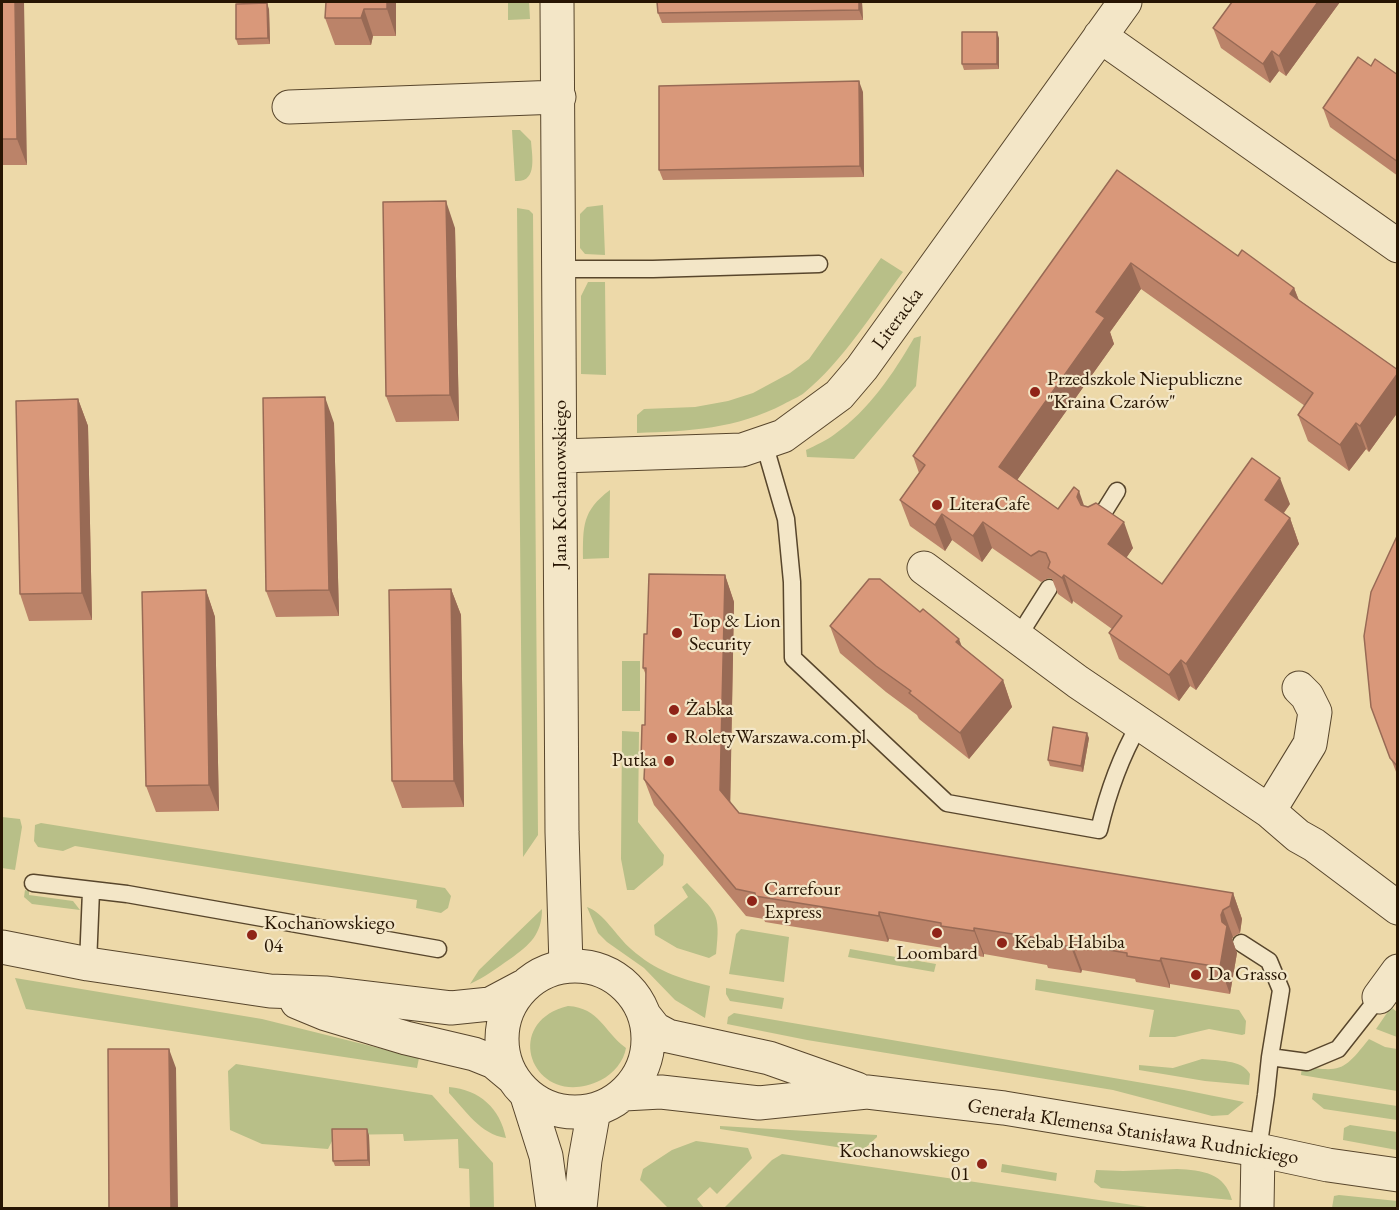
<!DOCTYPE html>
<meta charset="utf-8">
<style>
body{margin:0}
#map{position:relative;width:1399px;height:1210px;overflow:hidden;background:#edd9a9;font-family:"EB Garamond",serif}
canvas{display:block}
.frame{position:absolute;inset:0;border:3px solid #271503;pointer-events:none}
</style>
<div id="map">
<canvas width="1399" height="1210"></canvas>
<div class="frame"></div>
</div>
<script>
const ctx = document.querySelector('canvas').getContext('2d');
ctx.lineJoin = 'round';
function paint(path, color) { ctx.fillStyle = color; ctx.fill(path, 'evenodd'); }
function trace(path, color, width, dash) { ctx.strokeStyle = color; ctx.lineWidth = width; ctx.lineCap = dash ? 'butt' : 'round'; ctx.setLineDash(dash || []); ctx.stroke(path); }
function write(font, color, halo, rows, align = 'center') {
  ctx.font = font + ' "EB Garamond",serif'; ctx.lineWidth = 4.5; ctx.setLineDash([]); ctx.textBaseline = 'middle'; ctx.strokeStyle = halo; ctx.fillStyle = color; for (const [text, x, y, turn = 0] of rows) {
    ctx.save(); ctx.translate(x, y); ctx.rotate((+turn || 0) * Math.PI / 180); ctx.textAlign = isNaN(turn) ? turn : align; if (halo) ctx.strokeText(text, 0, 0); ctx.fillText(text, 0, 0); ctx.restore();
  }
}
const green = new Path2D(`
 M 508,2 L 529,2 L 530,19 L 508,20 Z
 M 512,130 L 520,130 L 531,141 C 532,156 538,183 515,181 Z
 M 603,205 L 605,255 L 585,254 L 580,248 L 580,214 L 587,207 Z
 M 517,208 L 529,210 L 533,214 L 538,835 L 523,857 Z
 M 881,258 L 903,272 C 873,312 843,361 804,393 C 799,397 791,400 784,404 C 736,429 690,431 637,433 L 637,415 L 644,409 L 695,407 L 728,401 L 753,393 L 790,373 L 809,359 Z
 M 588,282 L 605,282 L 606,375 L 581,374 L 581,296 Z
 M 921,336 L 916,386 L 854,459 L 807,457 L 806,450 C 816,445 826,441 835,434 C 869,410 893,374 914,338 Z
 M 610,490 L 609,558 L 583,559 C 583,526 582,511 610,490 Z
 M 622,661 L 640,661 L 640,711 L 622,711 Z
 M 622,731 L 639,732 L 638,822 L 664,855 L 663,865 L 634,890 L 627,890 L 621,859 Z
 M 2,817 L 20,819 L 22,827 L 15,870 L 2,868 Z
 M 41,823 L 445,888 L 451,896 L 448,908 L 441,913 L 416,908 L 417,900 L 75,846 L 63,851 L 38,847 L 34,841 L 35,825 Z
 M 687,883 C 716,913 721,911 716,954 L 709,958 L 677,948 L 655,935 L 654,925 L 688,897 L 682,887 Z
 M 25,890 L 29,891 L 29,895 L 73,901 L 80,910 L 32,904 L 24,897 Z
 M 587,907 C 603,912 617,937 631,949 C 656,971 678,978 710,986 L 705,1018 L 675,1000 L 644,968 L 607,942 L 598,933 Z
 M 542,909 C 542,934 530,945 510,959 C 497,968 485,977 470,984 L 479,970 Z
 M 741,929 L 789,937 L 784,982 L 729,974 L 736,934 Z
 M 850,949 L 936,964 L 934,972 L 848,957 Z
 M 15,978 L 262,1019 L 419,1058 L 417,1068 L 26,1009 Z
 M 1036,979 L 1239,1010 L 1246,1021 L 1245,1034 L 1242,1035 L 1209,1029 L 1175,1037 L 1149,1037 L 1154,1010 L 1035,990 Z
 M 726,988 L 784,998 L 782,1009 L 730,1001 L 726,994 Z
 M 568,1006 C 600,1008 603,1031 626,1048 C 624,1061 613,1074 601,1080 C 535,1113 498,1023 568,1006 Z
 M 1391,1007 L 1397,1012 L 1397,1037 L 1376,1029 Z
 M 734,1013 L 1184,1090 L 1244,1102 L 1228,1115 L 1212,1116 L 1113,1090 L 807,1040 L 727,1024 L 728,1017 Z
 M 1369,1039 L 1385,1047 L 1397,1049 L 1397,1091 L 1301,1075 L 1302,1066 C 1342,1073 1344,1070 1369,1039 Z
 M 1202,1059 C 1217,1061 1242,1059 1250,1074 L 1249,1085 L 1205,1081 L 1139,1070 L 1139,1065 L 1173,1068 Z
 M 236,1064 L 432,1095 L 493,1163 L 494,1208 L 470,1208 L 469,1169 L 459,1168 L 458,1139 L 404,1141 L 403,1134 L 335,1135 L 328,1149 L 262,1144 L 230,1130 L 228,1071 Z
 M 449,1087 C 480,1090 500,1108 506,1138 C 480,1134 466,1111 449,1093 Z
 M 1313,1093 L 1397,1106 L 1397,1120 L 1324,1109 L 1312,1099 Z
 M 1350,1125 L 1397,1132 L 1397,1150 L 1343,1140 L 1344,1128 Z
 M 720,1126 L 877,1135 L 877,1137 L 862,1151 L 720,1129 Z
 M 696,1141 L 748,1148 L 752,1158 L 717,1194 L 710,1187 L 697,1199 L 704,1208 L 668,1208 L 640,1180 L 643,1169 L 672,1150 Z
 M 782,1154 L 1154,1208 L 724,1208 L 772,1160 Z
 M 1002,1164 L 1057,1173 L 1056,1181 L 1001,1172 Z
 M 1177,1169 C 1202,1170 1225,1173 1232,1200 L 1101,1188 L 1094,1182 L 1096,1170 L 1123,1171 Z
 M 1339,1195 L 1397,1201 L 1397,1208 L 1332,1208 L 1334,1196 Z`);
const service = new Path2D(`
 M 559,269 L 653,269 L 819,264
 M 764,443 L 786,519 L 792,582 L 793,658 L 947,803 L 1099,830 C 1108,792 1120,758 1139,725
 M 1097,523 L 1117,491
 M 1018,637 L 1049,588
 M 33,883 L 127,894 L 438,949
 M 1241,943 L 1269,961 L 1281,990 L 1270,1057 L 1266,1095 L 1258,1150
 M 88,964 L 91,891
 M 1270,1057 L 1307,1062 L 1338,1049 L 1379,997`);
const minor = new Path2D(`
 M 557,2 L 562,832 L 566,966
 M 1100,36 L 1398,246
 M 289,107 L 559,97
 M 561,456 L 742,450 L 783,436 L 839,395 L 862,368 L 1125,2
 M 924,568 L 1078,682 L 1269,811 L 1298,836 L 1314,845 L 1398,908
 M 1269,811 L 1310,744 L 1315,712 L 1307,696 L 1299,688
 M 1379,997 L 1398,971
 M 1257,1208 L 1258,1150`);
const tertiary = new Path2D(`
 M 2,947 L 88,964 L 270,991 L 325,993 L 451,1008 L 490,1004 L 522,987
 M502 1039a73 73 0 1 1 146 0a73 73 0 1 1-146 0Z
 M 297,1002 L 326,1014 L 406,1038 L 474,1054 L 494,1062 L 512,1077
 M 644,1015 L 655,1029 L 668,1036 L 769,1058 L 857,1089
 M 624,1094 L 661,1092 L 759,1103 L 867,1092 L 1004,1108 L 1258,1150 L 1328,1165 L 1398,1175
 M 527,1096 L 546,1156 L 553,1208
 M 580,1208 L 585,1160 L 594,1110`);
const wall = new Path2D(`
 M 2,2 L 27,165 L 2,165 Z
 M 326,2 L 396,2 L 396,36 L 373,36 L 371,45 L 335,45 L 325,18 Z
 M 862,2 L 863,20 L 662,23 L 658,13 Z
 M 1232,2 L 1340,2 L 1286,76 L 1279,71 L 1270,83 L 1221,48 L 1213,28 Z
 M 269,9 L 270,44 L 238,45 L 236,39 Z
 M 999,38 L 999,69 L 964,70 L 962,64 Z
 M 1371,66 L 1398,75 L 1398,176 L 1330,127 L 1323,108 Z
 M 863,92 L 864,177 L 663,180 L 659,170 Z
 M 1117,170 L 1238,256 L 1294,288 L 1299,300 L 1398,370 L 1398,412 L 1369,452 L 1366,449 L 1349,471 L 1308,441 L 1298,415 L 1305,406 L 1141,289 L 1110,332 L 1114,344 L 1017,480 L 1058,509 L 1085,506 L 1133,548 L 1126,558 L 1162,584 L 1290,504 L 1284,513 L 1290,518 L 1299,544 L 1196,690 L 1190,686 L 1179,701 L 1119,659 L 1109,633 L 1112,629 L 1073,601 L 1072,604 L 1058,594 L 1052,579 L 1049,578 L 1041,582 L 992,548 L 982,562 L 952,540 L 945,551 L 910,526 L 900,500 L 919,473 L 913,456 Z
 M 455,228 L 459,421 L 396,422 L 386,396 Z
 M 78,399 L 88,426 L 92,620 L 29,621 L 20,594 Z
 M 334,423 L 339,616 L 276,617 L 266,591 Z
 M 1398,534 L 1398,777 L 1371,707 Z
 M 725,575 L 734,602 L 730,802 L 739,813 L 1233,893 L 1242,919 L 1240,933 L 1233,937 L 1232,939 L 1237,953 L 1230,994 L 1170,984 L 1170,988 L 1136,982 L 1135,979 L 1082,970 L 1081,973 L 1048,968 L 1047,965 L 984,954 L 984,957 L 950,952 L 949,949 L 889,939 L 888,942 L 765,922 L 764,919 L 746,916 L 654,805 L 644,779 L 644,768 L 641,759 L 645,725 L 646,675 L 643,668 L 647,634 Z
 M 451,589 L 461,615 L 464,807 L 402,808 L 392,781 Z
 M 206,590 L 215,617 L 219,811 L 156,812 L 146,786 Z
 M 920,612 L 1003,680 L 1012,707 L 969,759 L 919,719 L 917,715 L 886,692 L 840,653 L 830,626 Z
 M 1089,738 L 1083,772 L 1050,766 L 1048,760 Z
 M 369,1135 L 370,1166 L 335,1166 L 333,1161 Z`);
const shadedWall = new Path2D(`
 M 15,2 L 24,2 L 27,165 L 17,139 Z
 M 387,2 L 396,2 L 396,36 L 387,9 Z
 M 859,2 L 862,2 L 863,20 L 859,10 Z
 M 1318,2 L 1340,2 L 1286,76 L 1279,56 Z
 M 267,3 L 269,9 L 270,44 L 268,38 Z
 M 364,9 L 373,36 L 371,45 L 361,18 Z
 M 997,32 L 999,38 L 999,69 L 997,64 Z
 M 1272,51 L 1279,71 L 1270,83 L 1263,64 Z
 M 859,81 L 863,92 L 864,177 L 860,166 Z
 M 446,201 L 455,228 L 459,421 L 450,395 Z
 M 1131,263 L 1141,289 L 1110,332 L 1114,344 L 1008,493 L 999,467 L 1096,312 Z
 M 1294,288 L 1304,314 L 1290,294 Z
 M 1398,373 L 1398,412 L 1369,452 L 1360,426 Z
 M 325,397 L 334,423 L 339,616 L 329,590 Z
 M 78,399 L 88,426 L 92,620 L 82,593 Z
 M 1356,423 L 1366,449 L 1349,471 L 1340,445 Z
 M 1280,478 L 1290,504 L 1274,526 L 1265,500 Z
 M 1079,491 L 1088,517 L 1077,497 Z
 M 942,514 L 952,540 L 945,551 L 935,525 Z
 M 1290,518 L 1299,544 L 1196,690 L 1186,664 Z
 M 983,522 L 992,548 L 982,562 L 973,536 Z
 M 1124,522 L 1133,548 L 1118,570 L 1108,544 Z
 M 725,575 L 734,602 L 730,817 L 720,790 Z
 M 1064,575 L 1073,601 L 1072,604 L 1062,578 Z
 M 451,589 L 461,615 L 464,807 L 454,781 Z
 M 206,590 L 215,617 L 219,811 L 209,785 Z
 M 959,639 L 969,665 L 956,642 Z
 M 1181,660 L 1190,686 L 1179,701 L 1169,675 Z
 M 1003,680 L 1012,707 L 969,759 L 960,733 Z
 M 1087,733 L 1089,738 L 1083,772 L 1081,766 Z
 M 1233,893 L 1242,919 L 1240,933 L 1230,906 Z
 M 1223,910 L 1233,937 L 1232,939 L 1237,953 L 1230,994 L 1220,967 L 1222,922 L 1221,915 Z
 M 879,912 L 889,939 L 888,942 L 879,916 Z
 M 974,928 L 984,954 L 984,957 L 974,931 Z
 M 1072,944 L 1082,970 L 1081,973 L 1071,947 Z
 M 1161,958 L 1170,984 L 1170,988 L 1160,961 Z
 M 169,1049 L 176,1068 L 178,1209 L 171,1209 Z
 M 367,1129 L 369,1135 L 370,1166 L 368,1160 Z`);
const building = new Path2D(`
 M 2,2 L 15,2 L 17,139 L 2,139 Z
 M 326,2 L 387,2 L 387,9 L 364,9 L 361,18 L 325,18 Z
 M 657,2 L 859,2 L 859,10 L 658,13 Z
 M 1232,2 L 1318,2 L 1279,56 L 1272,51 L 1263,64 L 1213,28 Z
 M 267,3 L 268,38 L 236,39 L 236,4 Z
 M 962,32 L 997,32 L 997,64 L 962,64 Z
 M 1358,57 L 1371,66 L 1375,59 L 1398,75 L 1398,162 L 1323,108 Z
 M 859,81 L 860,166 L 659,170 L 659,86 Z
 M 1117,170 L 1238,256 L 1242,250 L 1294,288 L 1290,294 L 1398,370 L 1398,373 L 1360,426 L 1356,423 L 1340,445 L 1298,415 L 1313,393 L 1131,263 L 1096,312 L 1105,318 L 999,467 L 1058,509 L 1074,487 L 1079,491 L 1077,497 L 1081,505 L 1088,507 L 1096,503 L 1124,522 L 1108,544 L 1162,584 L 1252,458 L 1280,478 L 1265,500 L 1290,518 L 1186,664 L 1181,660 L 1169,675 L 1109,633 L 1122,616 L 1064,575 L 1062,578 L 1048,568 L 1050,562 L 1046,553 L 1039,551 L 1031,556 L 983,522 L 973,536 L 942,514 L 935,525 L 900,500 L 925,465 L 913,456 Z
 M 446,201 L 450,395 L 386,396 L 383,202 Z
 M 325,397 L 329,590 L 266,591 L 263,398 Z
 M 78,399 L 82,593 L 20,594 L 16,401 Z
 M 1398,534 L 1398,767 L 1390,758 L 1371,707 L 1364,636 L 1371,592 Z
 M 649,574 L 725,575 L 720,790 L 739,813 L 1233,893 L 1230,906 L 1223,910 L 1221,915 L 1222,922 L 1227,926 L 1220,967 L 1161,958 L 1160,961 L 1127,956 L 1127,953 L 1072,944 L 1071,947 L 1038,941 L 1038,938 L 974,928 L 974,931 L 941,926 L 941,923 L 879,912 L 879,916 L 755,896 L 755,893 L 736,889 L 644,779 L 645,759 L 641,759 L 642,725 L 645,725 L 646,668 L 643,668 L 644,634 L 647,634 Z
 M 869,579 L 880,579 L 920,612 L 923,609 L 959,639 L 956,642 L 1003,680 L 960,733 L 909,693 L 911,691 L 876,666 L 830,626 Z
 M 451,589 L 454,781 L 392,781 L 389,590 Z
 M 206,590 L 209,785 L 146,786 L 142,592 Z
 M 1053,727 L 1087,733 L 1081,766 L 1048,760 Z
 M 108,1049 L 169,1049 L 171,1209 L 109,1209 Z
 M 332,1129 L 367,1129 L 368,1160 L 333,1161 Z`);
const markers = [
 [1035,392,6,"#8f2418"],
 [937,505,6,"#8f2418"],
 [677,633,6,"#8f2418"],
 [674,710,6,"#8f2418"],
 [672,738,6,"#8f2418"],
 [669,761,6,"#8f2418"],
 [752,901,6,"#8f2418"],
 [937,933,6,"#8f2418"],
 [252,935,6,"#8f2418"],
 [1002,943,6,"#8f2418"],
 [1196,975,6,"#8f2418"],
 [982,1164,6,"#8f2418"]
];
const streetNames = [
 ["Literacka",898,319,-54],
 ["Jana Kochanowskiego",561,484,-90],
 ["Generała Klemensa Stanisława Rudnickiego",1133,1132,9]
];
const poiNames = [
 ["Przedszkole Niepubliczne",1047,380],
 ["\"Kraina Czarów\"",1047,403],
 ["LiteraCafe",949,505],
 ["Top & Lion",689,622],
 ["Security",689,645],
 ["Żabka",686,710],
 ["RoletyWarszawa.com.pl",684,738],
 ["Putka",657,761,"right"],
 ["Carrefour",764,890],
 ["Express",764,913],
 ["Kochanowskiego",264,924],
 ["04",264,947],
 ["Kebab Habiba",1014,943],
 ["Loombard",937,954,"center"],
 ["Da Grasso",1208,975],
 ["Kochanowskiego",970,1152,"right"],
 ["01",970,1175,"right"]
];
paint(green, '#b8bf88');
trace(service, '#58462c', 19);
trace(minor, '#58462c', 35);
trace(tertiary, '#58462c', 35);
trace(service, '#f3e6c7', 16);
trace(minor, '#f3e6c7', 33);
trace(tertiary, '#f3e6c7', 33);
paint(wall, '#bb8369');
paint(shadedWall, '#986a55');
paint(building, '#d9987a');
trace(building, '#986a55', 1.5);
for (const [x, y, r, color] of markers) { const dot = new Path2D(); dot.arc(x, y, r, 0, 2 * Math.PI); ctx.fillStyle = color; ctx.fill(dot); trace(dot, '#f3e6c7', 2); }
write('20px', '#271503', '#f3e6c7', streetNames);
write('20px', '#271503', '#f3e6c7', poiNames, 'left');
</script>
